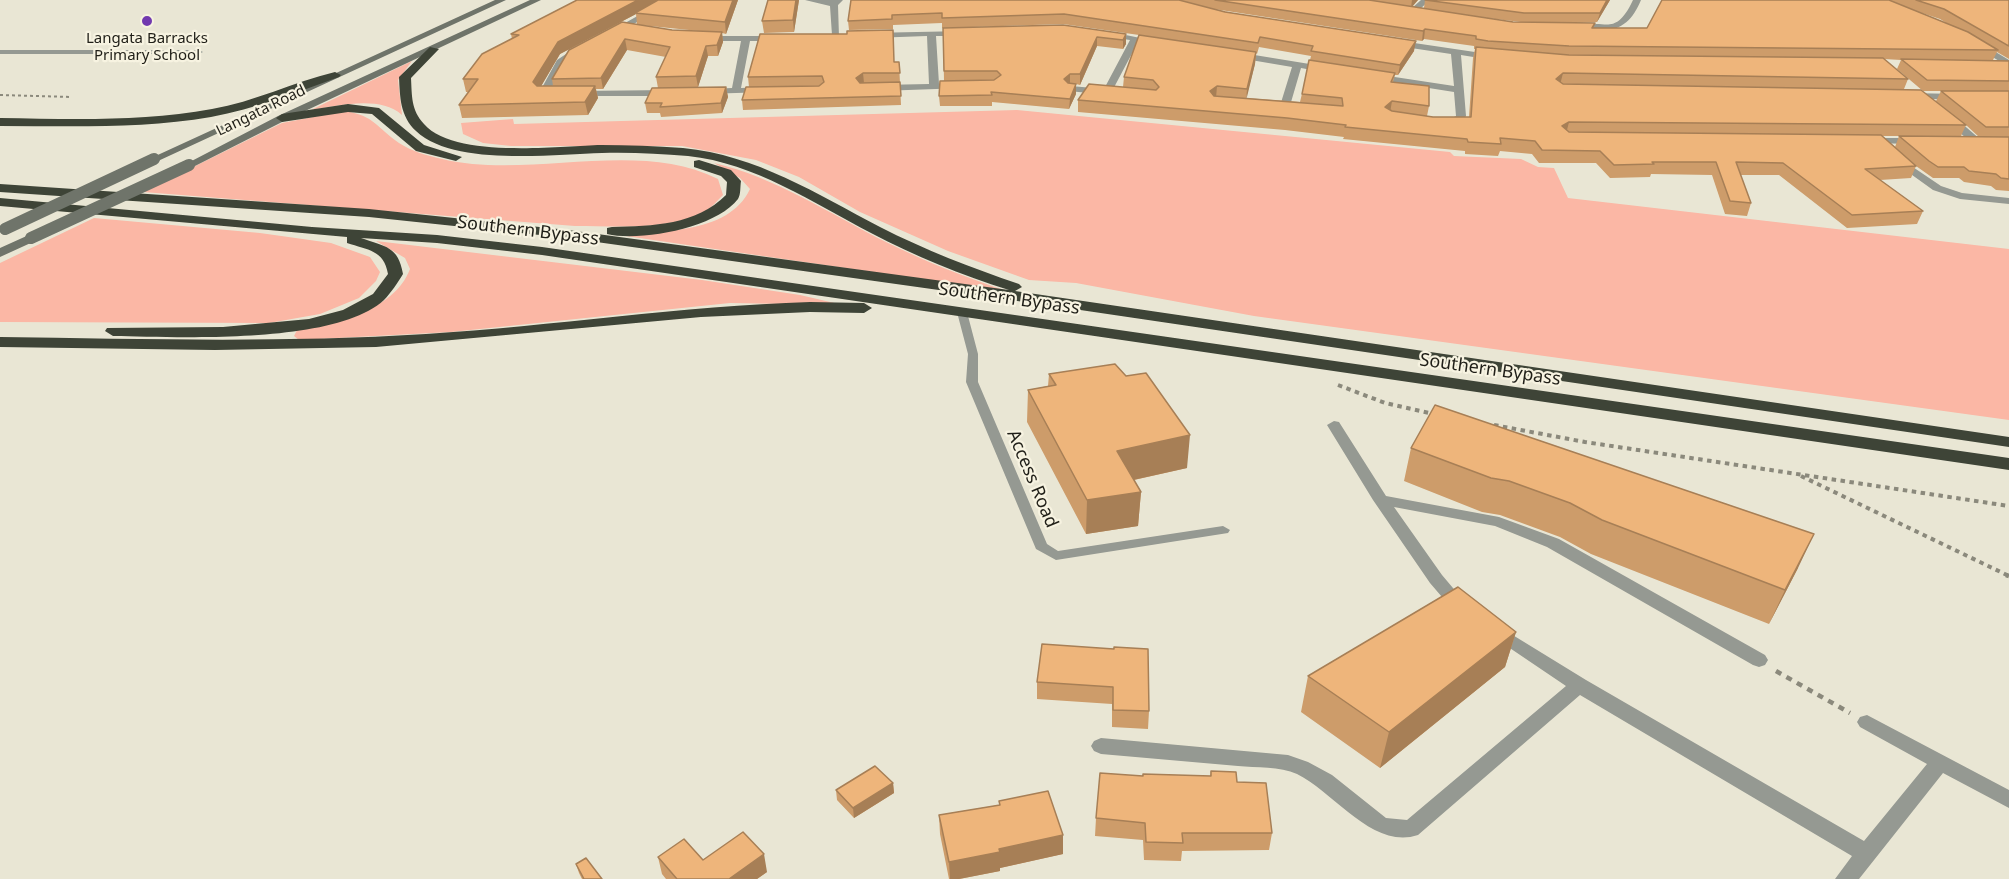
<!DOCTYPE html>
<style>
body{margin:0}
canvas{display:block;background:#e9e6d4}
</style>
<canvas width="2009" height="879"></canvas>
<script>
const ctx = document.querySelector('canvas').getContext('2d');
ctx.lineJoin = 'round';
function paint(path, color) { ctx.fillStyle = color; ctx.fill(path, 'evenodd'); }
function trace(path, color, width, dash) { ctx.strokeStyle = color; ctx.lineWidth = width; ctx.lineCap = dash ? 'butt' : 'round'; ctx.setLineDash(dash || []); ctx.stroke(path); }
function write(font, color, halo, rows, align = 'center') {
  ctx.font = font + ' "Noto Sans",sans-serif'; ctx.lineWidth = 4.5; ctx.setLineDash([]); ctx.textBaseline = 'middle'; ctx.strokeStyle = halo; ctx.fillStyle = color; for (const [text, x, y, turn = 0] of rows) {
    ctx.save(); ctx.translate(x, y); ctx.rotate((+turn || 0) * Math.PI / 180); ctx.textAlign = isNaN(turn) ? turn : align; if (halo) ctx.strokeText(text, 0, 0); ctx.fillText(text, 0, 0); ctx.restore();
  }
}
const green = new Path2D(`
 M 412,61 L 398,80 L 402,115 C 379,95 339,106 311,110 Z
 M 1017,110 L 1450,152 L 1454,156 L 1521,159 L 1538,167 L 1554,168 L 1568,198 L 2009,249 L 2009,420 L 1254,316 L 1076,283 L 1029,280 L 948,251 L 860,212 L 799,177 L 756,160 L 682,146 L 511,146 L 483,143 L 463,134 L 461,123 L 513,119 L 514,124 Z
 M 345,111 C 375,116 376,127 399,143 C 411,151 428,156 442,159 C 530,180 636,138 718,179 L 723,195 C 718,200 712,207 706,211 C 669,231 616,226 575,226 L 143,192 L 282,123 Z
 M 714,163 C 775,177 830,214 886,242 C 926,262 967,278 1010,292 L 612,234 C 656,231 728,236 750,189 L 740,178 Z
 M 94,218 L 260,233 L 331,243 L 370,257 L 380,272 L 376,281 L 359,298 L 320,314 L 269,323 L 0,322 L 0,263 Z
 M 376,241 L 702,280 L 800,295 L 843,305 L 730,303 L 451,332 L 299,340 L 294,336 L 297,330 C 337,319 393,313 410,269 L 405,258 Z`);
const pathFar2 = new Path2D(`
 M 0,95 L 72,97`);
const pathFar1 = new Path2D(`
 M 1338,385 L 1385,403 L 1434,414
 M 1494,425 L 1585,442 L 2009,506
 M 1801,476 L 2009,576`);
const path = new Path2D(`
 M 2006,575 L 2009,576
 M 1776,671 L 1850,713`);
const lane = new Path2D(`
 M 0,50 L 199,50 L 203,52 L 199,54 L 0,54 Z
 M 963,313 L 968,316 L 978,354 L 978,382 L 1047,544 L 1058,551 L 1223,526 L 1230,530 L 1228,533 L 1056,560 L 1036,549 L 966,382 L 968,354 L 958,316 Z`);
const street = new Path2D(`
 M 666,0 L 676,0 L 616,34 L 609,32 Z
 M 805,0 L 843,0 L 838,5 L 839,37 L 832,35 L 830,6 Z
 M 1421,0 L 1430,0 L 1420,9 L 1423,15 L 1419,18 L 1416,17 L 1412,8 Z
 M 1633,0 L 1641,0 C 1633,19 1623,30 1601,31 C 1594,31 1587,32 1582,28 C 1602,15 1614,41 1633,0 Z
 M 965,31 L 966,33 L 962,36 L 936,36 L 939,84 L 961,83 L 964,84 L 964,88 L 880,91 L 875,88 L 880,85 L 929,84 L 927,36 L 872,38 L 868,35 L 869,33 Z
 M 1106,31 L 1160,42 L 1156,45 L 1138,42 L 1110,95 L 1068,91 L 1066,89 L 1071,86 L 1104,89 L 1130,40 L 1103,36 L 1102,34 Z
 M 701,36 L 782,36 L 783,38 L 779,41 L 750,41 L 741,88 L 763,87 L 768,90 L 766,92 L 706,94 L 704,92 L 709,89 L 732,88 L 741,41 L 704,41 L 700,38 Z
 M 1394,40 L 1495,55 L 1497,57 L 1492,60 L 1461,55 L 1466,116 L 1461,123 L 1444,127 L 1439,124 L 1456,116 L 1454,92 L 1372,79 L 1372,75 L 1375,74 L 1454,86 L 1451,54 L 1391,45 L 1390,43 Z
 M 1979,42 L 2009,60 L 2009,67 L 1976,47 L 1974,45 Z
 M 578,46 L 586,48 L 564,64 L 550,91 L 556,92 L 556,96 L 540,97 L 538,95 L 557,60 Z
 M 1236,52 L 1328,67 L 1333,70 L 1328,73 L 1301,68 L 1289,109 L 1284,112 L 1279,109 L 1292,67 L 1233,57 L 1233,53 Z
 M 577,91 L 670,90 L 675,93 L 670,96 L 574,96 L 574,92 Z
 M 1908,93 L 1959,94 L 1964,97 L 1959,100 L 1905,98 L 1903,96 Z
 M 1944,115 L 1952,115 L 1981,140 L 1981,144 L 1973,144 L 1944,119 Z
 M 1869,138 L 1917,138 L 1922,141 L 1917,144 L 1865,143 L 1865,139 Z
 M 1898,157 L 1941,186 L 1962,193 L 2009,198 L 2009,204 L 1960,199 L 1933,190 L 1894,162 L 1893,160 Z
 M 1334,421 L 1339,422 L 1386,496 L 1499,517 L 1559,539 L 1765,655 L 1768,660 L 1765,665 L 1759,667 L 1753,665 L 1547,547 L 1495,526 L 1394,507 L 1442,575 L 1469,607 L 1466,611 L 1454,611 L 1430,583 L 1373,500 L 1327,425 Z
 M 1498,626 L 1586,680 L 1864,841 L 1927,764 L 1860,727 L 1857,722 L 1860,717 L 1867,715 L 2009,790 L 2009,808 L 1943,773 L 1859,879 L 1835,879 L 1852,856 L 1580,695 L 1418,835 C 1373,850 1335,793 1297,774 C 1280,766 1256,768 1238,766 C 1192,762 1147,758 1101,754 L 1094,751 L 1091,746 L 1094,741 L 1101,738 L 1288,755 L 1308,762 L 1332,775 L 1386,818 L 1407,820 L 1566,686 L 1492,636 L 1489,632 L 1492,628 Z`);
const secondary = new Path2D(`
 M 495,0 L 506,0 L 158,161 L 149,159 Z
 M 530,0 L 541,0 L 286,120 L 193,167 L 184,165 L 278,116 Z
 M 31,234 L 35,235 L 35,241 L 0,257 L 0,248 Z`);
const highway = new Path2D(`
 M 430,47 L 439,49 L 411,78 C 412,96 411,110 424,124 C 454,159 559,146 601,145 C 628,145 656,146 683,148 C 756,155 817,194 880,227 C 925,250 972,268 1019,284 L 1022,287 L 1015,291 L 2009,437 L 2009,447 L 1060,307 L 568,238 L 369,217 L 0,192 L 0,184 L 369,209 L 568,230 L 1009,290 C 961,275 915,256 871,233 C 813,203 755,163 688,156 C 660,154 631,152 602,153 C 554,154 454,167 416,131 C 400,116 400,97 399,77 Z
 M 335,72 L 341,75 L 339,77 C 297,92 255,109 211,117 C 142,129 70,126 0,126 L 0,118 C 70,119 142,122 212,109 C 254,102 293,82 335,72 Z
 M 348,104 L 379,108 L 424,145 L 462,157 L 456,161 L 416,151 L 372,114 L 348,112 L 282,122 L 276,118 L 282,114 Z
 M 699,160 L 731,170 L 741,181 C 740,187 741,194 738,199 C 716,228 640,242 607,234 L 607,228 L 612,227 C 653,226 696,225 726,195 L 727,182 L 721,176 L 694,167 L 694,161 Z
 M 0,198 L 312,227 L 437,235 L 542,247 L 2009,458 L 2009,470 L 542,255 L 437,243 L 361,238 C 386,247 398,246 403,274 C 398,282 391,293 384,300 C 335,345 178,337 113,336 L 105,331 L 107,328 L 223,327 L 309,319 L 343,310 L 373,294 L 388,274 C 384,250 368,250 347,243 L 347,237 L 0,206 Z
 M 810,302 L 864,303 L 872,308 L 864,313 L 810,312 L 701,317 L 376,347 L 215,350 L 0,347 L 0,337 C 142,339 284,343 426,334 C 554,326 681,306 810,302 Z`);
const secondaryBridge = new Path2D(`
 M 5,229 L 154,159
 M 31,238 L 189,165`);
const wall = new Path2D(`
 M 577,0 L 738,0 L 726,34 L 722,33 L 723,42 L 718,56 L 708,56 L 698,87 L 658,88 L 656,77 L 666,57 L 627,50 L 603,89 L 596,89 L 598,98 L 588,115 L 462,118 L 459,105 L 469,92 L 466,92 L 463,79 L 512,39 L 511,34 ZM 636,14 L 637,24 L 552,79 L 553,86 L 541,86 L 560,54 ZM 640,25 L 699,31 L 672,30 Z
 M 799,0 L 794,32 L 764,33 L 762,21 Z
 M 851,0 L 1418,0 L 1412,7 L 1424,8 L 1425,0 L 1610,0 L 1597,22 L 1531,22 L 1595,23 L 1593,28 L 1647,28 L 1662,0 L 2009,0 L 2009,59 L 1997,52 L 1993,60 L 2009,61 L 2009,191 L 1996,190 L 1991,186 L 1964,182 L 1959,178 L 1933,178 L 1916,166 L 1911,178 L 1880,180 L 1923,211 L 1917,224 L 1847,228 L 1779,175 L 1740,175 L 1751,203 L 1747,216 L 1725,214 L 1712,175 L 1651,174 L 1650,177 L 1610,178 L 1596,163 L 1539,163 L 1532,154 L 1500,151 L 1498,156 L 1465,154 L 1465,151 L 1343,139 L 1344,137 L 1285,130 L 1078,112 L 1078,100 L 1123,87 L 1124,77 L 1139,35 L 1063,24 L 942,28 L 942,23 L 893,25 L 893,29 L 849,30 L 848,21 ZM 1214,9 L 1422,41 L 1424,39 L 1474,46 L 1474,49 L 1475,49 L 1473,58 L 1469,117 L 1433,117 L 1427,116 L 1429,106 L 1393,82 L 1395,75 L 1398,75 L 1414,51 ZM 1919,12 L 1940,19 L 1948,24 ZM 1478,17 L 1521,22 L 1513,22 ZM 1259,47 L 1311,56 L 1300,102 L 1246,98 L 1255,64 L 1256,53 L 1257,54 ZM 1884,59 L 1901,60 L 1897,69 L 1923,91 L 1941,91 L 1936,101 L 1904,89 L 1908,79 ZM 1966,125 L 1979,137 L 1961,136 ZM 1882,136 L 1899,136 L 1895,147 Z
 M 943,28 L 1126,34 L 1126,44 L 1123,49 L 1097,46 L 1080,85 L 1076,84 L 1076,94 L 1069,109 L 992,102 L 992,106 L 940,106 L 939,96 L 944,81 Z
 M 894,62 L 899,62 L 901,105 L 743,110 L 742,100 L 749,87 L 748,77 Z
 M 726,87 L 728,97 L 722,113 L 661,117 L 660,113 L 647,113 L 645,103 Z
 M 1049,374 L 1187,468 L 1134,480 L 1141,492 L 1138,526 L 1086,534 L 1027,422 L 1028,390 L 1048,386 Z
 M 1411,448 L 1798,568 L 1769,624 L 1591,554 L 1560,537 L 1500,515 L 1482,512 L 1404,481 Z
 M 1516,632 L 1505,667 L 1380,768 L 1301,712 L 1308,676 Z
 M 1114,649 L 1149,711 L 1148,729 L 1112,727 L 1112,704 L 1037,699 L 1037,682 Z
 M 1211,771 L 1237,782 L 1272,833 L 1269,850 L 1182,851 L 1181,861 L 1144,860 L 1143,840 L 1095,836 L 1096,818 L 1143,776 L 1210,776 Z
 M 893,783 L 894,793 L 854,818 L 837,800 L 836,790 Z
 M 999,801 L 1063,854 L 1000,868 L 1000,871 L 959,879 L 949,879 L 940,834 L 939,815 L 999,805 Z
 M 658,857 L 767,872 L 757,879 L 666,879 L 662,874 Z
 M 576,864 L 602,879 L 582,879 L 579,873 Z`);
const shadedWall = new Path2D(`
 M 638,0 L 661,0 L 635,13 L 636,14 L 560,54 L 536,95 L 533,82 L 558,42 Z
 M 733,0 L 738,0 L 726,34 L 725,22 Z
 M 796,0 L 799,0 L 794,32 L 793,20 Z
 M 1412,0 L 1418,0 L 1411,8 Z
 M 1607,0 L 1610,0 L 1597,22 L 1600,13 Z
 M 1425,29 L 1424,39 L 1422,41 L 1423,31 Z
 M 722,32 L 723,42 L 718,56 L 717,45 Z
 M 1126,34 L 1126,44 L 1123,49 L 1123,40 Z
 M 1097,37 L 1097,46 L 1080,85 L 1080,74 Z
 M 625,39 L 627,50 L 603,89 L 601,78 Z
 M 1416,41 L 1414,51 L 1398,75 L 1400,65 Z
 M 706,46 L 708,56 L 698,87 L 696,76 Z
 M 1256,52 L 1255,64 L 1246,101 L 1247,89 Z
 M 863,73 L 864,83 L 857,88 L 856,78 Z
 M 1563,73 L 1560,85 L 1556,79 Z
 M 1070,74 L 1070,84 L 1064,89 L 1064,79 Z
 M 1076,84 L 1076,94 L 1069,109 L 1070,99 Z
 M 595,86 L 598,98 L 588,115 L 585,102 Z
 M 1217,86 L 1216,98 L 1210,91 Z
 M 726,87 L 728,97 L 722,113 L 721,103 Z
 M 1392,101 L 1390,113 L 1385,107 Z
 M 1569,122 L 1566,134 L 1562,126 Z
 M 1190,435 L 1187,468 L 1115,484 L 1117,451 Z
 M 1141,492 L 1138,526 L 1086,534 L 1087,500 Z
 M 1814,534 L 1798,568 L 1769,624 L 1785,590 Z
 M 1516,632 L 1505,667 L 1380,768 L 1389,732 Z
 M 893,783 L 894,793 L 854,818 L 853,808 Z
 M 1063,835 L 1063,854 L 1000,868 L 1000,871 L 959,879 L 950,879 L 949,862 L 999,849 Z
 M 764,854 L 767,872 L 757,879 L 729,879 Z`);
const building = new Path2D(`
 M 577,0 L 638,0 L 558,42 L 533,82 L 537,86 L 595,86 L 585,102 L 459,105 L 478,79 L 463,79 L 482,54 L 519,35 L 511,34 Z
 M 658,0 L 733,0 L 725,22 L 635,13 Z
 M 768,0 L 796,0 L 793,20 L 762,21 Z
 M 851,0 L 1179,0 L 1225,12 L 1416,41 L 1400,65 L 1311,51 L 1313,46 L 1260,37 L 1258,43 L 1064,14 L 942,18 L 942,13 L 892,15 L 892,19 L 848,21 Z
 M 1215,0 L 1369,0 L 1513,22 L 1595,23 L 1592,28 L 1647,28 L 1662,0 L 1889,0 L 1968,32 L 1998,50 L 1569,46 L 1488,41 L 1476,39 L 1476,36 L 1425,29 L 1423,31 Z
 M 1425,0 L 1607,0 L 1600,13 L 1524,13 Z
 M 1916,0 L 2009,0 L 2009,46 L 1944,9 Z
 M 622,22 L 672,30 L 722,32 L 717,45 L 706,46 L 696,76 L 656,77 L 670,47 L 625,39 L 601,78 L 552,79 L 569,50 Z
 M 1063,25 L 1126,34 L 1123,40 L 1097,37 L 1080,74 L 1070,74 L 1064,79 L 1068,83 L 1076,84 L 1070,99 L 991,92 L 992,95 L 939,96 L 940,81 L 994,80 L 1001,75 L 997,71 L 944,71 L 943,28 Z
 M 893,30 L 894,62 L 899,62 L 900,73 L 863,73 L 856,78 L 860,83 L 900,82 L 901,96 L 742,100 L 746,87 L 819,86 L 824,82 L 822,76 L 748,77 L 760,34 L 847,34 L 847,31 Z
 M 1139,35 L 1256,52 L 1247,89 L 1217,86 L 1210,91 L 1214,96 L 1343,106 L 1342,98 L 1302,94 L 1309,60 L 1395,73 L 1391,82 L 1429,86 L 1429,106 L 1392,101 L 1385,107 L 1392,111 L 1433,117 L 1471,117 L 1476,47 L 1569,55 L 1883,58 L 1908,79 L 1563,73 L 1556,79 L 1563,84 L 1921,90 L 1966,125 L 1569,122 L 1562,126 L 1569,132 L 1881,135 L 1916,166 L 1865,169 L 1923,211 L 1852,215 L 1783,163 L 1736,162 L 1751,203 L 1730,201 L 1716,162 L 1652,162 L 1654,164 L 1614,165 L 1600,151 L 1542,150 L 1535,141 L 1500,138 L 1501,144 L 1468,142 L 1467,139 L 1345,127 L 1346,125 L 1287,118 L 1078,100 L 1089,84 L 1156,90 L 1159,87 L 1153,80 L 1124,77 Z
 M 1901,59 L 2009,61 L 2009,81 L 1927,80 Z
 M 726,87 L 721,103 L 660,107 L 662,103 L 645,103 L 652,88 Z
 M 1941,91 L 2009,91 L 2009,127 L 1986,127 Z
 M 1899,136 L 2009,137 L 2009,179 L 2001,178 L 1996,174 L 1969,171 L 1964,167 L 1938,167 L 1929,161 Z
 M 1115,364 L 1126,376 L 1146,373 L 1190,435 L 1117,451 L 1141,492 L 1087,500 L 1028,390 L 1056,385 L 1049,374 Z
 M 1435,405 L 1814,534 L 1785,590 L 1602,520 L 1570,503 L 1509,481 L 1491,478 L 1411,448 Z
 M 1458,587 L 1516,632 L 1389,732 L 1308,676 Z
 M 1042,644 L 1114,649 L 1114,647 L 1148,649 L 1149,711 L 1113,710 L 1113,687 L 1037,682 Z
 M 875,766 L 893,783 L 853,808 L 836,790 Z
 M 1211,771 L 1236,772 L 1237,782 L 1266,783 L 1272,833 L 1182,833 L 1183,843 L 1146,842 L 1145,823 L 1096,818 L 1100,773 L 1143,776 L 1143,774 L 1211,776 Z
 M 1048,791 L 1063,835 L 999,849 L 1000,852 L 949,862 L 939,815 L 1000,805 L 999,801 Z
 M 743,832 L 764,854 L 729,879 L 677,879 L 658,857 L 684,839 L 703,860 Z
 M 586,858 L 602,879 L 584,879 L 576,864 Z`);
const markers = [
 [147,21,6,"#7139af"]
];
const farPoinames = [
 ["Langata Barracks",147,39],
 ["Primary School",147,56]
];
const farStreetnames = [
 ["Langata Road",261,111,-26]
];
const streetNames = [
 ["Southern Bypass",528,231,7],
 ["Southern Bypass",1009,299,8],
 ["Southern Bypass",1490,370,8],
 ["Access Road",1032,479,67]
];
paint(green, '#fbb7a5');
trace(pathFar2, '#8b897c', 2, [3, 3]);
trace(pathFar1, '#8b897c', 4, [4.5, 4.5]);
trace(path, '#8b897c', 4.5, [6, 6]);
paint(lane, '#959992');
paint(street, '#959992');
paint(secondary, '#6f746a');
paint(highway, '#3e4437');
trace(secondaryBridge, '#6f746a', 12);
paint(wall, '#cd9c6a');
paint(shadedWall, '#a77f56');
paint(building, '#eeb57b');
trace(building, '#a77f56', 1.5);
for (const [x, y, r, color] of markers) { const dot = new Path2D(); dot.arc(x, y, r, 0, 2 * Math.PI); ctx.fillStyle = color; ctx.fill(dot); trace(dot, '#f7f3e1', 2); }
write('15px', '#201f18', '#f7f3e1', farPoinames);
write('15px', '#201f18', '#f7f3e1', farStreetnames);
write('18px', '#201f18', '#f7f3e1', streetNames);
</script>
